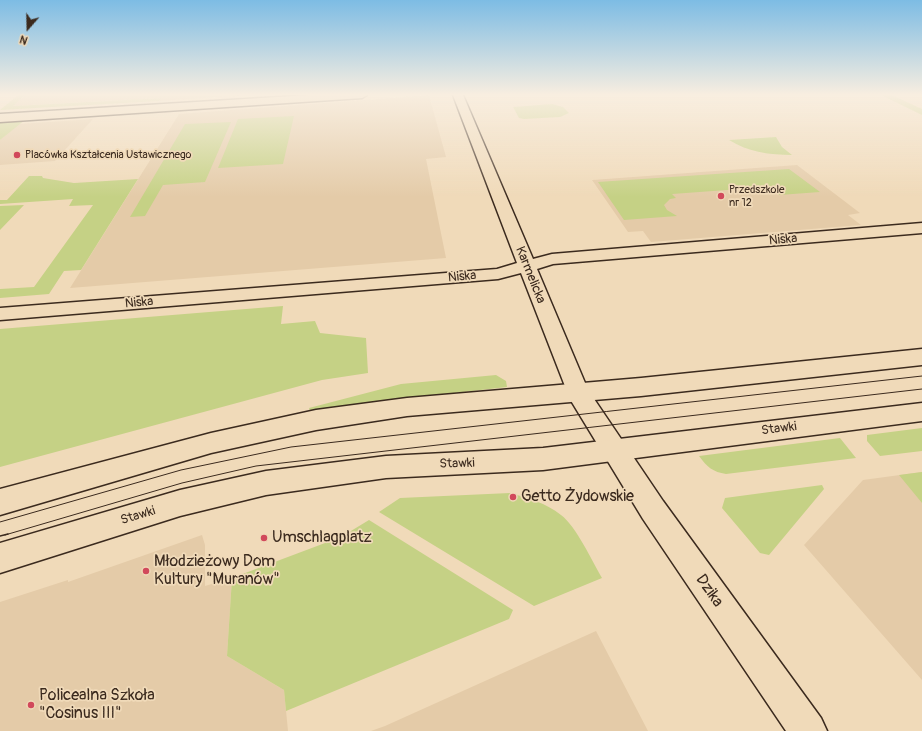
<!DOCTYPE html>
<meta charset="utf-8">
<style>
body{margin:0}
#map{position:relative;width:922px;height:731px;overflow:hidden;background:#f0dab9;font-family:Pangolin,sans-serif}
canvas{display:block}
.north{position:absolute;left:8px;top:8px;width:40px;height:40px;-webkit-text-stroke:3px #f0dab9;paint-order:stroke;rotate:200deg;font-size:11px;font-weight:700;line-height:16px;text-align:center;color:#3b2a1e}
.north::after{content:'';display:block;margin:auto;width:14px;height:18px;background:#3b2a1e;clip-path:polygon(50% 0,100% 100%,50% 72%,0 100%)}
</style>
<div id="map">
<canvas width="922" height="731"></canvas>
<div class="north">N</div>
</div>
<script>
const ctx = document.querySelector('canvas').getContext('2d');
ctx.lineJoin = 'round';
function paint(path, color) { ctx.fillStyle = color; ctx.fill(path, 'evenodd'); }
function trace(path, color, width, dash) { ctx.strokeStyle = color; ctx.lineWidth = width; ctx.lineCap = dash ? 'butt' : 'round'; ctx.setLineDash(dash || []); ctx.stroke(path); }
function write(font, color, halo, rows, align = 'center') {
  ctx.font = font + ' Pangolin,sans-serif'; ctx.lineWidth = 3.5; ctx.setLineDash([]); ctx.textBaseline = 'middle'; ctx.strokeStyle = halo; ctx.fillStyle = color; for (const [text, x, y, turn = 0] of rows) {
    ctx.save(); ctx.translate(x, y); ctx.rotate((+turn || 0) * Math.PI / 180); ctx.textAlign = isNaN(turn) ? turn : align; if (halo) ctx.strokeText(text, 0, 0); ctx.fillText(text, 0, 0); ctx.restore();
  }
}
const built = new Path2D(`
 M 25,95 L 251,95 L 159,101 L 160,98 L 12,106 Z
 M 429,95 L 446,157 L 426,159 L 446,258 L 70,288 L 179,114 Z
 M 93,119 L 55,161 L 0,165 L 0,140 L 18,124 Z
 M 797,165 L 860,213 L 848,215 L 861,225 L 651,242 L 643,231 L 628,232 L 592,180 Z
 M 922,472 L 922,680 L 804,545 L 863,480 Z
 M 202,535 L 205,545 L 205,586 L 232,578 L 227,656 L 284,690 L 288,731 L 0,731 L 0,602 L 68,580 L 68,582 Z
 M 596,631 L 648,731 L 371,731 L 385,726 Z`);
const green = new Path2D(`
 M 18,95 L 25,95 L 13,106 L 161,98 L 159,101 L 0,110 Z
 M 881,95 L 892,95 L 922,109 L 922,115 Z
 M 552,104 L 563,107 L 569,113 L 560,117 L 524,119 L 519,118 L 513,107 Z
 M 294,116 L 283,164 L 218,168 L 238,119 Z
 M 0,120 L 25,120 L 0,140 Z
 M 231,122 L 205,182 L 163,185 L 145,216 L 130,217 L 185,124 Z
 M 776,137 L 782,147 L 792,155 C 770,155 748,152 729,140 Z
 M 789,169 L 820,192 L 779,195 L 768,187 L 672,194 L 676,198 L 670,199 L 664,205 L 667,210 L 677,216 L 624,220 L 598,182 Z
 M 29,176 L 42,176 L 43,178 L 74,183 L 138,179 L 81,270 L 64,271 L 49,294 L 0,298 L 0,289 L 34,287 L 93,205 L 69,206 L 73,199 L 0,204 L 0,200 L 7,200 Z
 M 24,205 L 0,230 L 0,206 Z
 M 283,306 L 281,324 L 315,321 L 320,333 L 366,338 L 368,373 L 322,380 L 0,467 L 0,329 Z
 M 496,375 L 506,381 L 507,387 L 375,402 L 310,411 L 309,408 L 401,384 Z
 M 922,428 L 922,451 L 880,456 L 867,441 L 867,435 Z
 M 840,438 L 856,458 L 726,474 C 713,472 707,467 699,456 Z
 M 922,472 L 922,503 L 899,475 Z
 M 822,485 L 824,489 L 769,555 L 760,553 L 722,508 L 725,498 Z
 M 510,493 C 528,498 546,503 561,515 C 576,526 592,561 602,578 L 534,606 L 379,512 L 400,498 Z
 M 369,520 L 513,610 L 509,619 L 286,711 L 284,690 L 227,656 L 232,578 L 341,537 Z`);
const minor = new Path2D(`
 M 310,95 L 367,95 L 362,98 L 0,122 L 0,114 Z
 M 453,95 L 463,95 L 533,259 L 552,254 L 922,223 L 922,233 L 553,264 L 537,269 L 588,390 L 663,501 L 821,718 L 827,731 L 786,731 L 643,519 L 570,399 L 521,273 L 498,279 L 0,320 L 0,308 L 497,269 L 517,263 Z`);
const tertiary = new Path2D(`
 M 922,349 L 922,365 L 641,396 L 407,416 L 316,430 L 211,453 L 0,515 L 0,489 L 211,433 L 316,410 L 407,398 L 641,378 Z
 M 922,403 L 922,421 L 543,470 L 386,478 L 266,495 L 180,516 L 0,573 L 0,543 L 180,490 L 266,471 L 386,456 L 543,448 Z`);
const tramFar1 = new Path2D(`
 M 0,522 L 181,470 L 291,447 L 922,376
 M 5,535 L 182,483 L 256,466 L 922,389`);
const tram = new Path2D(`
 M 0,536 L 8,534`);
const markers = [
 [17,155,4,"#d1495b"],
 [721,196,4,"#d1495b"],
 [513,497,4,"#d1495b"],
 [264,538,4,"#d1495b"],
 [146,571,4,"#d1495b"],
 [31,705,4,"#d1495b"]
];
const farPoinames = [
 ["Placówka Kształcenia Ustawicznego",25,155],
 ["Przedszkole",729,190],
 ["nr 12",729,203]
];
const streetNames = [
 ["Niska",783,240,-5],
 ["Karmelicka",530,275,68],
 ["Niska",462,277,-5],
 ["Niska",139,303,-5],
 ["Stawki",779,429,-7],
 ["Stawki",457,464,-2],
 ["Stawki",138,516,-17]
];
const nearPoinames = [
 ["Getto Żydowskie",521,497],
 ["Umschlagplatz",272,538],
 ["Młodzieżowy Dom",154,562],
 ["Kultury \"Muranów\"",154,580],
 ["Policealna Szkoła",39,696],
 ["\"Cosinus III\"",39,714]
];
const nearStreetnames = [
 ["Dzika",709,591,55]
];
paint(built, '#e4cba8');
paint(green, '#c5d185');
trace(minor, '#3b2a1e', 3);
trace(tertiary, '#3b2a1e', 3);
paint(minor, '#f0dab9');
paint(tertiary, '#f0dab9');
trace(tramFar1, '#3b2a1e', 1);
trace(tram, '#3b2a1e', 1.5);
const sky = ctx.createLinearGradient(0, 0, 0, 197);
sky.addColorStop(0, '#7dbce4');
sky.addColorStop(0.48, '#f8eee0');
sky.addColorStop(1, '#f8eee000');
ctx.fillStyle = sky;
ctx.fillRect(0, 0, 922, 197);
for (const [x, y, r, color] of markers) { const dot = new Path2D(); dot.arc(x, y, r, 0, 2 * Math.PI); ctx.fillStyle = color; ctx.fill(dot); trace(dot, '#f0dab9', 1.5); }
write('11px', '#3b2a1e', '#f0dab9', farPoinames, 'left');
write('13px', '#3b2a1e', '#f0dab9', streetNames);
write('16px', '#3b2a1e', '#f0dab9', nearPoinames, 'left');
write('16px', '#3b2a1e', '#f0dab9', nearStreetnames);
</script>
